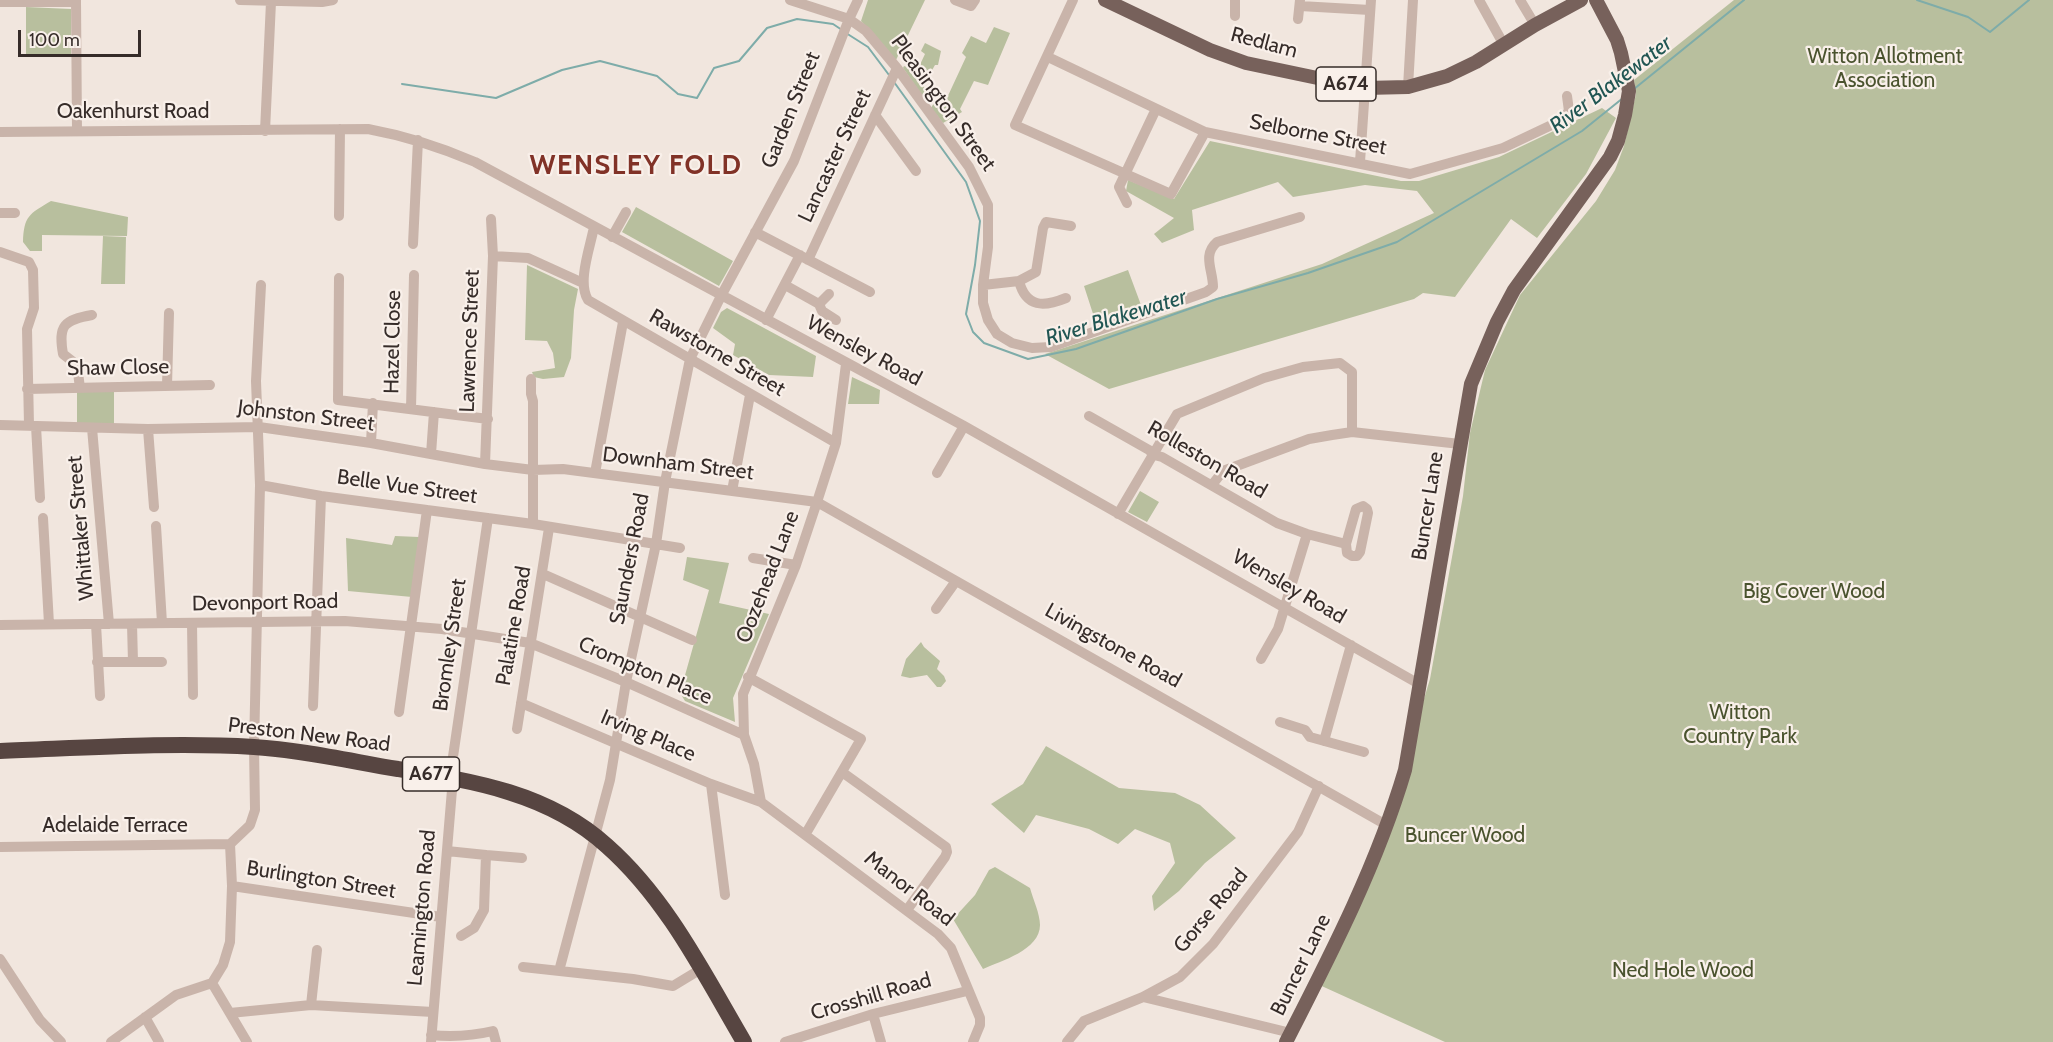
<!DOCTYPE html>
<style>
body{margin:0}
#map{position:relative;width:2053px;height:1042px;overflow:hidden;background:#f1e6de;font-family:Cabin,sans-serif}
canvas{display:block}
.scale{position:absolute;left:18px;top:30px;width:123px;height:27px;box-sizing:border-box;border:3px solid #362c29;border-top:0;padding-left:8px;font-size:18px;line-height:21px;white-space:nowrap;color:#362c29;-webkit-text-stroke:4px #f9f0ea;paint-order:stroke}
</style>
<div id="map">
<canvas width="2053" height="1042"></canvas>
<div class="scale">100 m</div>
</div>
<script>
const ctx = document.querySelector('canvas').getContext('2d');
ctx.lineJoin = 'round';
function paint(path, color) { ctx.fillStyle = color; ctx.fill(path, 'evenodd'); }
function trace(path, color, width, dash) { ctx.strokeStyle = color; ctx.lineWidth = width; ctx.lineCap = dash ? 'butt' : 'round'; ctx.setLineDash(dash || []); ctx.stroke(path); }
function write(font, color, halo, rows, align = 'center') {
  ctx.font = font + ' Cabin,sans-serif'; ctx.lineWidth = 4.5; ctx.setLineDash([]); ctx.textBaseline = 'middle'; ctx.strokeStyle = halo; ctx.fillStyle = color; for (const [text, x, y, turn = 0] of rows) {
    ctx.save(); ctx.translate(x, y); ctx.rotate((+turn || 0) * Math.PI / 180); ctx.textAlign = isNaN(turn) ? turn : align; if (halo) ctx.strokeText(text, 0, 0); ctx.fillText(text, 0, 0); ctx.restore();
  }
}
const green = new Path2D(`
 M 868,0 L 925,0 L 896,60 L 861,21 Z
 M 1734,0 L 2053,0 L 2053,1042 L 1445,1042 L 1315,983 L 1352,909 L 1409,748 L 1430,679 L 1463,496 L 1470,433 L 1485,370 L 1520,295 L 1596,201 L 1615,170 L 1624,146 L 1636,94 L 1634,80 Z
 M 26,7 L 71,9 L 71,54 L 26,54 Z
 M 994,27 L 1010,33 L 988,85 L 974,81 L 960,109 L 962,112 L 943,123 L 931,108 L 938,96 L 946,100 L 966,57 L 962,53 L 971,36 L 986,43 Z
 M 925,43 L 941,51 L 938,65 L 935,65 L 923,86 L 931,92 L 929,97 L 932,99 L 928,104 L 903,68 L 904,66 L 917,71 L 925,54 L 921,51 Z
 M 1602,108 L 1616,118 L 1586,174 L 1537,238 L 1511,219 L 1455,297 L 1423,293 L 1414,299 L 1109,389 L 1045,354 L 1322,264 L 1434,213 L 1417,191 L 1365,185 L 1293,197 L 1278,182 L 1192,210 L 1194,230 L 1162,243 L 1154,234 L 1174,218 L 1126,191 L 1128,180 L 1174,199 L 1210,141 L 1401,181 L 1419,181 L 1499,157 Z
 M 51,201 L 128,217 L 127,236 L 42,235 L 42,251 L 30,251 L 23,242 C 24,216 29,214 51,201 Z
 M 636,207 L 733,261 L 719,286 L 622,232 Z
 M 103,236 L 126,237 L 125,284 L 101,284 Z
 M 527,265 L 578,289 L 574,310 L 571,358 L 564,377 L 543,379 L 534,377 L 532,372 L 555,368 L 553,353 L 547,341 L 525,340 Z
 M 1128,270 L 1141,305 L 1095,320 L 1084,286 Z
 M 727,308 L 816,356 L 813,377 L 769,375 L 733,355 L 735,344 L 713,328 L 721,312 Z
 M 852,377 L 880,390 L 879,404 L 848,404 Z
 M 114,387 L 114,428 L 77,427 L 77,388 Z
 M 1140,491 L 1159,502 L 1147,522 L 1128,512 Z
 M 395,536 L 419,537 L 412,597 L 348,591 L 346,538 L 392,545 Z
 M 687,557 L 729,563 L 719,603 L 769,614 L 733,698 L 735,722 L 685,701 L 680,693 L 709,590 L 683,580 Z
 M 921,642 L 924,647 L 940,661 L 937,669 L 944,676 L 946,681 L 941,687 L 937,687 L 927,675 L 910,678 L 901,676 L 906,659 Z
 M 1046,746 L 1119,788 L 1175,793 L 1200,805 L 1236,838 L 1205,863 L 1179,891 L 1154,911 L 1152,896 L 1175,863 L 1170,843 L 1135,829 L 1118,844 L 1089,829 L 1036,815 L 1024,833 L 991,804 L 1023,784 Z
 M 995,867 L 1030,888 C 1033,899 1040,914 1040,925 C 1040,950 1001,961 983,969 L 953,919 L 975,895 L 989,870 Z`);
const stream = new Path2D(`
 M 1917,0 L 1968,17 L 1990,32 L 2029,0
 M 846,33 L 868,47 L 889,75
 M 894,82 L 966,182 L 980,221 L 975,265 L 966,314 L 973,332 L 984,343 L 1028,359 L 1076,349 L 1217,299 L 1308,273 L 1397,242 L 1582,131 L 1623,98
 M 402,84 L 496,98 L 562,70 L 600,61 L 657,76 L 678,94 L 697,98 L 714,68 L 739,61 L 767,28 L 797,19 L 833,24 L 842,30
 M 1634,89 L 1744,0`);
const minor = new Path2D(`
 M 76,0 L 77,131
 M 240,0 L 322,2 L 333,0
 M 790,0 L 849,19 L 866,31 L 897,68 L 969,167 L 988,205 L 988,247 L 983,285 L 983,303 L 988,320 L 997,334 L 1012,343 L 1032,348 L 1051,347 L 1206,292 L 1213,287 C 1213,270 1202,255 1217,242 L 1300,217
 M 955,0 L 971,6 L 975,0
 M 1073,0 L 1015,125 L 1171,194 L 1205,132
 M 1235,0 L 1235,16
 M 1479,0 L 1504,45
 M 1520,0 L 1535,25
 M 0,2 L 75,2
 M 1300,6 L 1370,10
 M 1298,19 L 1300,0
 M 1048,57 L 1205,132 L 1410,174 L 1503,148 L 1560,121 L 1569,111 L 1567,96
 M 1408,87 L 1413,0
 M 875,115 L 916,171
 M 265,131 L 271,2
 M 0,132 L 368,129 C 406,136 440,147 475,162 L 964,426 L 1419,684
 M 1360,162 L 1371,0
 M 1127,203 L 1119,187 L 1156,109
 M 0,213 L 15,213
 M 339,216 L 340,129
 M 594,227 C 590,248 577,282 588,300 L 836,443
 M 755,232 L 870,292
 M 612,237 L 626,212
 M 413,244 L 418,140
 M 0,252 L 29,262 L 33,270 L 34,308 L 27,329 L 29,425
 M 493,256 L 528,258 L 583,283
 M 808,260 L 897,68
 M 339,278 L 338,400 L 488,419
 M 1019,281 C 1026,308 1044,307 1066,298
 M 785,285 L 819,304 L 822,311 L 836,320
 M 983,285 L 1019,281 L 1036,272 L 1043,228 L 1046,222 L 1071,226
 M 819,304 L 829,294
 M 766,320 L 800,255
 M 531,379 L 531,394 L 533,401 L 533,524
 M 167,386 L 169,313
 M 80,388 L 77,365 L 63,354 C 58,325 64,320 92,315
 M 27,389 L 210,385
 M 411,409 L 414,275
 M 1089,416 L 1149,450 L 1154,455 L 1162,457 L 1277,523 L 1307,534 L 1346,544
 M 0,425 L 148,429 L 259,427 L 371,443 L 485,464 L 533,470 L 563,469 L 817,502 L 1388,826
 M 36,426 L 40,498
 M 92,428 L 109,624
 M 148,429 L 154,507
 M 371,443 L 373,403
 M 431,454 L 434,412
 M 485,464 L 493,256 L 491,219
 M 595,473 L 623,322
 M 937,473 L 964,426
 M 260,485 L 321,496 L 533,524 L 680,548
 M 1212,485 L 1223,471 L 1309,439 L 1332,435 L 1352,432 L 1460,444
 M 732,491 L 750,395
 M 1363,506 L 1367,509 L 1368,513 L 1360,552 L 1357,556 L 1352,556 L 1347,553 L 1346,544 L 1356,509 Z
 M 1118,514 L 1177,414 L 1264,378 L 1303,367 L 1340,363 L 1352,372 L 1352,432
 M 43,518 L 49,624
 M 156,526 L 162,623
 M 753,558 L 796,565
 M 543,574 L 692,640
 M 936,609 L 956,581
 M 192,623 L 193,695
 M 96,624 L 100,696
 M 132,624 L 133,662
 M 0,625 L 345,621 L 442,629 L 530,643 L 626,682 L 744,735
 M 1261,659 L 1278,629 L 1307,534
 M 97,662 L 162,662
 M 748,677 L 861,739 L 805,835
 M 521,703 L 711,784 L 761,802 L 938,934 L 951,948 L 980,1018 L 980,1025 L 973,1042
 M 313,706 L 321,496
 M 399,712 L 427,510
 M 1280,722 L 1305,730 L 1310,737 L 1364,752
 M 517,729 L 549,528
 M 1324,741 L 1351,645
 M 842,772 L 946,847 L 947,852 L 945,857 L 907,910
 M 450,777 L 488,518
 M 711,784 L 725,895
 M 761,802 L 754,764 L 744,735 L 743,694 L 796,565 L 817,502 L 836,443 L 846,364
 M 230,844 L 232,886 L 230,942 L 223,965 L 212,983 L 247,1042
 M 0,847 L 230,844 L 250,825 L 255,810 L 254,747 L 260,485 L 256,381 L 261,285
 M 447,851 L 486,855 L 484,910 L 474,928 L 461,936
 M 486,855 L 522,858
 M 232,886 L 441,917
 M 0,959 L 40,1020 L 61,1042
 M 523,967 L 633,979 L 673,986 L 701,969
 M 559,971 L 610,780 L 626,682 L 656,544 L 665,482 L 690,359 L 721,296 L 794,161 L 849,19 L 858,0
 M 1143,997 L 1291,1033
 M 311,1005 L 317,950
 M 230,1013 L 311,1005 L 433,1012
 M 873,1014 L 881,1042
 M 145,1017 L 159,1042
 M 431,1035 C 453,1037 472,1036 493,1031 L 496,1042
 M 111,1042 L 176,995 L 212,983
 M 431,1042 L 453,778
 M 785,1042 L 873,1014 L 967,991
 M 1067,1042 L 1084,1021 L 1143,997 L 1180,977 L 1213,944 L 1298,832 L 1319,786`);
const major = new Path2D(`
 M 1105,0 L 1210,50 L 1246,63 L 1365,88 L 1408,87 L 1447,76 L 1476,62 L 1535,25 L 1581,0
 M 1286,1042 C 1331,954 1377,865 1405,770 L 1471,384 L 1497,322 L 1514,290 L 1610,157 L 1618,141 L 1625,115 L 1629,91 L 1621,53 L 1617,40 L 1596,0`);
const highway = new Path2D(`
 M 0,751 C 84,748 170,742 254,747 C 302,750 350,761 398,769 C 473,781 549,793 607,846 C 667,899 704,974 744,1042`);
const shields = [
 [1346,84,60],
 [431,774,57]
];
const shieldNames = [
 ["A674",1346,84],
 ["A677",431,774]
];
const streetNames = [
 ["Redlam",1264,43,15],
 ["Pleasington Street",943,103,54],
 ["Garden Street",791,110,-68],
 ["Oakenhurst Road",133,112],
 ["Selborne Street",1318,135,11],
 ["Lancaster Street",835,156,-65],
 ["Lawrence Street",470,341,-88],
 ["Hazel Close",393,342,-89],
 ["Wensley Road",864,351,28],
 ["Rawstorne Street",717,353,30],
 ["Shaw Close",118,368,-1],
 ["Johnston Street",306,416,7],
 ["Rolleston Road",1207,460,30],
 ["Downham Street",678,464,7],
 ["Belle Vue Street",407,487,8],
 ["Buncer Lane",1428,506,-81],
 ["Whittaker Street",81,528,-95],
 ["Saunders Road",630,559,-79],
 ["Oozehead Lane",768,577,-69],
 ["Wensley Road",1289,587,30],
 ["Devonport Road",265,603,-1],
 ["Palatine Road",514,626,-80],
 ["Bromley Street",450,645,-82],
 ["Livingstone Road",1113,646,29],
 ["Crompton Place",645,671,23],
 ["Preston New Road",309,735,7],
 ["Irving Place",648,736,23],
 ["Adelaide Terrace",115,826],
 ["Burlington Street",321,880,9],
 ["Manor Road",909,889,38],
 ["Leamington Road",422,908,-85],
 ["Gorse Road",1211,911,-50],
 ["Buncer Lane",1301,965,-64],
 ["Crosshill Road",871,997,-16]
];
const parkNames = [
 ["Witton Allotment",1885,57],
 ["Association",1885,81],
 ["Big Cover Wood",1814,592],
 ["Witton",1740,713],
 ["Country Park",1740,737],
 ["Buncer Wood",1465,836],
 ["Ned Hole Wood",1683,971]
];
const waterNames = [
 ["River Blakewater",1611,85,-37],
 ["River Blakewater",1116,318,-17]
];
const districtNames = [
 ["WENSLEY FOLD",636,166]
];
paint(green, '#b8bf9e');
trace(stream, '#7eaca9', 2);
trace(minor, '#c9b4aa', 10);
trace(major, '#77615b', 14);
trace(highway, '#574541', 16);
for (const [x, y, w] of shields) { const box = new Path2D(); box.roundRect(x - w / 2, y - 17, w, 34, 4.5); ctx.fillStyle = '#f9f0ea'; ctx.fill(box); trace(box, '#362c29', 1.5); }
write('bold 20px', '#362c29', null, shieldNames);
write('21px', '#362c29', '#f9f0ea', streetNames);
write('21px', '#4a532e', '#f9f0ea', parkNames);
write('italic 22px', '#215653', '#f9f0ea', waterNames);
ctx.letterSpacing = '1.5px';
write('bold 27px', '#813227', '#f9f0ea', districtNames);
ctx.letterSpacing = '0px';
</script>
